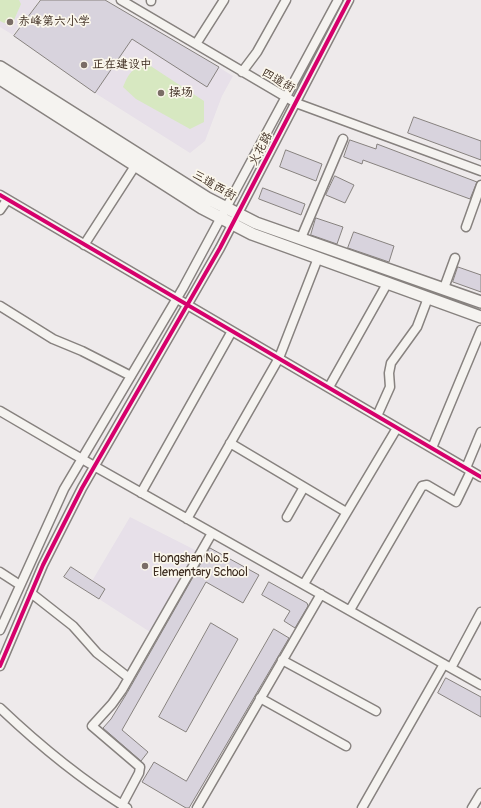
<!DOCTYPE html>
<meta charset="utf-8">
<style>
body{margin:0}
canvas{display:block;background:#eeeaeb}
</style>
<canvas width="481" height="808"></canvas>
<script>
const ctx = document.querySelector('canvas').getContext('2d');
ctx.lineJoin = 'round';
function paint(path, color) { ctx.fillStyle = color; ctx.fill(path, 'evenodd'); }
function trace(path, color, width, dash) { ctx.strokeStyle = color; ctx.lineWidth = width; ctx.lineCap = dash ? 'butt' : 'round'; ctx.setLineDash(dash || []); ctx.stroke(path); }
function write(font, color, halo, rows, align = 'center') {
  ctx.font = font + ' Pangolin,"LXGW WenKai TC",sans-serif'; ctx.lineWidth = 3.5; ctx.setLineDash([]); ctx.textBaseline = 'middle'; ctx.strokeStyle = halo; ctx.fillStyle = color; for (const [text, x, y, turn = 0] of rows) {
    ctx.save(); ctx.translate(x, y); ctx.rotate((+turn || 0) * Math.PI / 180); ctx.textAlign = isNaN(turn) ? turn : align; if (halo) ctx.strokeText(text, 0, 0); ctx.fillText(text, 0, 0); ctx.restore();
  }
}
const built = new Path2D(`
 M 0,0 L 39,0 L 28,17 L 25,15 L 13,35 L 0,27 Z
 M 144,22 L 233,76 L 222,96 L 205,141 L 190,153 L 95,93 Z
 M 130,517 L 197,551 L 150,632 L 99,599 L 105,589 L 92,581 Z`);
const green = new Path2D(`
 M 0,0 L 19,0 L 21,4 L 14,20 L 4,23 L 0,21 Z
 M 146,63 L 204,101 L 204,122 L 190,129 L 136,99 L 123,87 C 128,74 133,67 146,63 Z`);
const building = new Path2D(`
 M 41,0 L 105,0 L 219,67 L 207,87 L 132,39 L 95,93 L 14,36 Z
 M 414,117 L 481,141 L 481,160 L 408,133 Z
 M 350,140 L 376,149 L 377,144 L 477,182 L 470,199 L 363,160 L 362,164 L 344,157 Z
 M 286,150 L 322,164 L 316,181 L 280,167 Z
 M 335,176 L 354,185 L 345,203 L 326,195 Z
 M 263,188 L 305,204 L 301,215 L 259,199 Z
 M 316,218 L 343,227 L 337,244 L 311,235 Z
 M 354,232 L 394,246 L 389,262 L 348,248 Z
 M 458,267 L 481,275 L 481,292 L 453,282 Z
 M 210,548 L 259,575 L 243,603 L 206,582 L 122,730 L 148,752 L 141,761 L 103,728 L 111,719 L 127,693 Z
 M 71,567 L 105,589 L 99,599 L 64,577 Z
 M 269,582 L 307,603 L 308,606 L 295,628 L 284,621 L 290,611 L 262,595 Z
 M 211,623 L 238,639 L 186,732 L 159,717 Z
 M 274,629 L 289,638 L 189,808 L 186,808 L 142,782 L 154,762 L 186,781 Z
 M 446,678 L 481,697 L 481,717 L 438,693 Z`);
const minor = new Path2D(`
 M 121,0 L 296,103 L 481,171
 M 151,1 L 151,0
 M 196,44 L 224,0
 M 242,72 L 257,52 L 286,0
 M 0,195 L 481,477
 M 0,210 L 7,200
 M 466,227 L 481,185
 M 301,238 L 343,139
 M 84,245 L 135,166
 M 444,288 L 455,258
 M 0,306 L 53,339 L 82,351 L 131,376
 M 329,387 L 388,282
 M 0,411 L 94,466 L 481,685
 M 377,416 L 390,387 L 389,373 L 391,363 L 417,327 L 428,298
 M 230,443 L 346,512
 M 432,448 L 481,330
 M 466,468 L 481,432
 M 141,493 L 232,331
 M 287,517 L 304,487
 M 187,519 L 279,358 L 318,258
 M 0,572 L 20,585
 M 304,584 L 397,428
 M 31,593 L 73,626 L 97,653 L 129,678
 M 350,610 L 422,486 L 427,485 L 456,502 L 471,471
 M 0,630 L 64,489 L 183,288 L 338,0
 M 282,660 L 376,711
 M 0,666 L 43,565 L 82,488 L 220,248 L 349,0
 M 451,668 L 481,612
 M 260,698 L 346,746
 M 0,708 C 40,746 80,779 127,808
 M 122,805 L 139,773 L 140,767 L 92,726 L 112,704 L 122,690 L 212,533
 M 197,808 L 321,594
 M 362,808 L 444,664
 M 472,808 L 481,793`);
const major = new Path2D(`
 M 0,67 L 207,198 L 256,223 L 481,302
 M 0,79 L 202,208 L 252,234 L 481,317`);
const cycleway = new Path2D(`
 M 0,195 L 481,477
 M 0,666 L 43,565 L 82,488 L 220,248 L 349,0`);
const markers = [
 [10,22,4,"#7a6d66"],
 [84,65,4,"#7a6d66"],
 [161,93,4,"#7a6d66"],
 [145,566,4,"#7a6d66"]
];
const poiNames = [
 ["赤峰第六小学",18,22],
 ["正在建设中",92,65],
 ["操场",169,93],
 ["Hongshan No.5",153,559],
 ["Elementary School",153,573]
];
const streetNames = [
 ["四道街",278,81,30],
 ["火花路",261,149,-62],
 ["三道西街",214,186,30]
];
paint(built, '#e7e0e9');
paint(green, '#d7e8c1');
paint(building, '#d8d3dd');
trace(building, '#87827f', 1);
trace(minor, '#87827f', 11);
trace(major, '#87827f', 14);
trace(minor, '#f5f3f0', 8);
trace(major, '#f5f3f0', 11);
trace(cycleway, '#d6006c', 4);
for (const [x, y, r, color] of markers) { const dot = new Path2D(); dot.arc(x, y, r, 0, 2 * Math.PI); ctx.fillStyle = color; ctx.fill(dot); trace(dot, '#fbf7ec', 1.5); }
write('12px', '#3b2a1e', '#fbf7ec', poiNames, 'left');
write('12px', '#3b2a1e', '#fbf7ec', streetNames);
</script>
